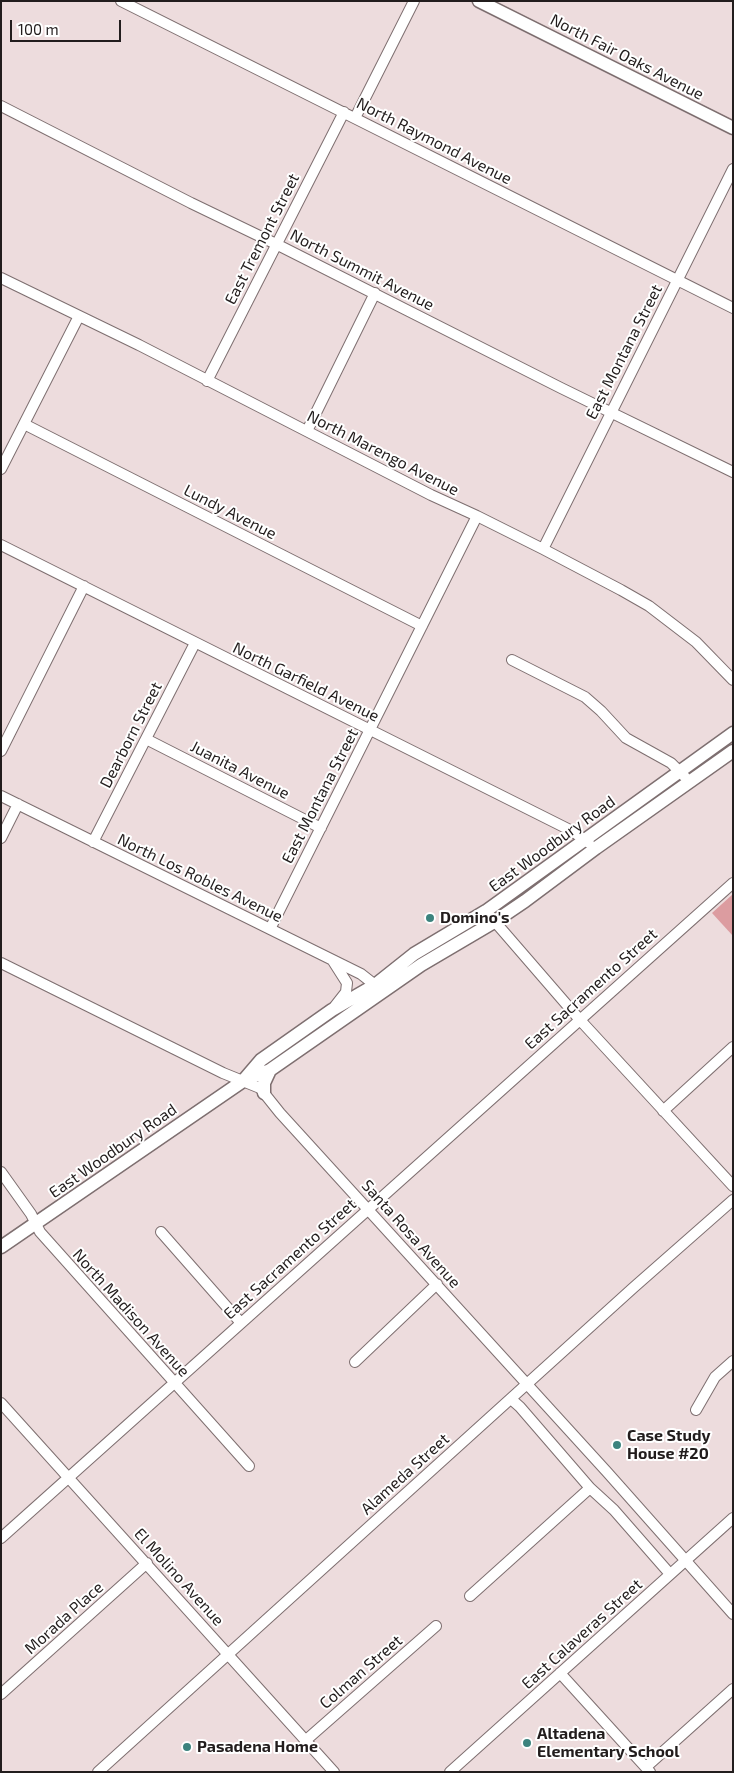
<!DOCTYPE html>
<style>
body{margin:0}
#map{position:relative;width:734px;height:1773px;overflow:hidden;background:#eddcdd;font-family:"Exo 2",sans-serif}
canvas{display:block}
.frame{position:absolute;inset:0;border:2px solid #221d1d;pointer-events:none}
.scale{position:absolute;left:10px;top:20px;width:111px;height:22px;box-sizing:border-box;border:2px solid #221d1d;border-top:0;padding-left:6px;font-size:15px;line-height:18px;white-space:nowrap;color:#221d1d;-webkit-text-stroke:4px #fff;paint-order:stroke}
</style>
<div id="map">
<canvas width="734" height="1773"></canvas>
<div class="frame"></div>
<div class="scale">100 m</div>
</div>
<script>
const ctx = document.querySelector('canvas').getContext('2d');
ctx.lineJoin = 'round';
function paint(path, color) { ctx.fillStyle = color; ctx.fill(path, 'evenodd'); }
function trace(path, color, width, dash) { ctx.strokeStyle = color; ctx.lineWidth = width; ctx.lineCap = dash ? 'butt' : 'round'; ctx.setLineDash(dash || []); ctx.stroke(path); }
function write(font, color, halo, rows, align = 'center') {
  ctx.font = font + ' "Exo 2",sans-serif'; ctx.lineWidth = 4; ctx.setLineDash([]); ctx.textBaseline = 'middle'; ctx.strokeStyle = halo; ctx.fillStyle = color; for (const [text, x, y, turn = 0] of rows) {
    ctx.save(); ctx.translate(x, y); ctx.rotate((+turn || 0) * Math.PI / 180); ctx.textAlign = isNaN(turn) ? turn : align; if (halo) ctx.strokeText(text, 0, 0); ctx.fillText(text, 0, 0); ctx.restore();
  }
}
const green = new Path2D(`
 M 733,894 L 733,936 L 712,913 Z`);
const minor = new Path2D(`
 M 121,1 L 733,308
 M 1,106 L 191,203 L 276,244 L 561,388 L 733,472
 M 355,118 L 414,1
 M 1,278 L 139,345 L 431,495 L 477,516 L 543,549 L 621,590 L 649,606 L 696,642 L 733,680
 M 207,381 L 344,112
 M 24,424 L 422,626
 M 307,431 L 375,293
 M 1,469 L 79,316
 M 1,545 L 572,831 L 589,843
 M 543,549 L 733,169
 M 512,660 L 585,697 L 601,711 L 626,738 L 671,763 L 685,777
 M 146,739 L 321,828
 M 1,751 L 84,586
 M 1,796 L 361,974 L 375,985 L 379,991
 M 1,838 L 18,804
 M 93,842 L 195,643
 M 490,916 L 580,1020 L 733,1186
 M 270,929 L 477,516
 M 333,961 L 347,983 L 346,992 L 335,1006
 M 1,963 L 223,1073 L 260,1088 L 280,1113 L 607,1472 L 733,1614
 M 663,1111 L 733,1047
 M 1,1172 L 31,1214 L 40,1232 L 249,1466
 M 161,1232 L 241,1323
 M 355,1362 L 437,1284
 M 511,1399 L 520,1407 L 590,1488 L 614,1510 L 670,1574
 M 1,1403 L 334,1772
 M 696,1410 L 715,1377 L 733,1361
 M 1,1538 L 733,883
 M 470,1596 L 590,1488
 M 560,1673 L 650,1772
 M 1,1694 L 147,1563
 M 305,1741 L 436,1626
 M 646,1767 L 733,1689
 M 98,1772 L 633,1288 L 733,1200
 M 450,1772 L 733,1518`);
const major = new Path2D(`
 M 479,1 L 733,128
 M 244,1080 L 270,1070 L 421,965 L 494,922 L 525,901 L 596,848 L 733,751
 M 264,1093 L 264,1083 L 270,1070
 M 1,1247 L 243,1081 L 261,1060 L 332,1010 L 375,985 L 414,954 L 486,911 L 733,733`);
const markers = [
 [430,918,5,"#3c837e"],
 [617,1445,5,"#3c837e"],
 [527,1743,5,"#3c837e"],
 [187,1747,5,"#3c837e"]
];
const streetNames = [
 ["North Fair Oaks Avenue",627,57,27],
 ["North Raymond Avenue",434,141,27],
 ["East Tremont Street",262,239,-63],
 ["North Summit Avenue",362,270,27],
 ["East Montana Street",624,352,-63],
 ["North Marengo Avenue",383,453,27],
 ["Lundy Avenue",230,512,27],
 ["North Garfield Avenue",306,682,26],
 ["Dearborn Street",131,735,-63],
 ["Juanita Avenue",240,770,27],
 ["East Montana Street",320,796,-63],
 ["East Woodbury Road",552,844,-36],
 ["North Los Robles Avenue",200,878,26],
 ["East Sacramento Street",591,989,-42],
 ["East Woodbury Road",113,1151,-35],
 ["Santa Rosa Avenue",411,1234,48],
 ["East Sacramento Street",290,1259,-42],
 ["North Madison Avenue",131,1313,48],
 ["Alameda Street",405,1474,-42],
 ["El Molino Avenue",179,1577,48],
 ["Morada Place",64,1618,-42],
 ["East Calaveras Street",582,1634,-42],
 ["Colman Street",361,1672,-41]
];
const poiNames = [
 ["Domino's",440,918],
 ["Case Study",627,1436],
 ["House #20",627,1454],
 ["Altadena",537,1734],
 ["Elementary School",537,1752],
 ["Pasadena Home",197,1747]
];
paint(green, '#dc9ca0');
trace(minor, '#7e6f70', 12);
trace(major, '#7e6f70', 15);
trace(minor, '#fff', 10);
trace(major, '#fff', 12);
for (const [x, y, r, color] of markers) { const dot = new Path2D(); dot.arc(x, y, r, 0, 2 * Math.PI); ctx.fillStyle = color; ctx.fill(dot); trace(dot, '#fff', 2); }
write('16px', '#221d1d', '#fff', streetNames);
write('bold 16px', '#221d1d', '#fff', poiNames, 'left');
</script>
